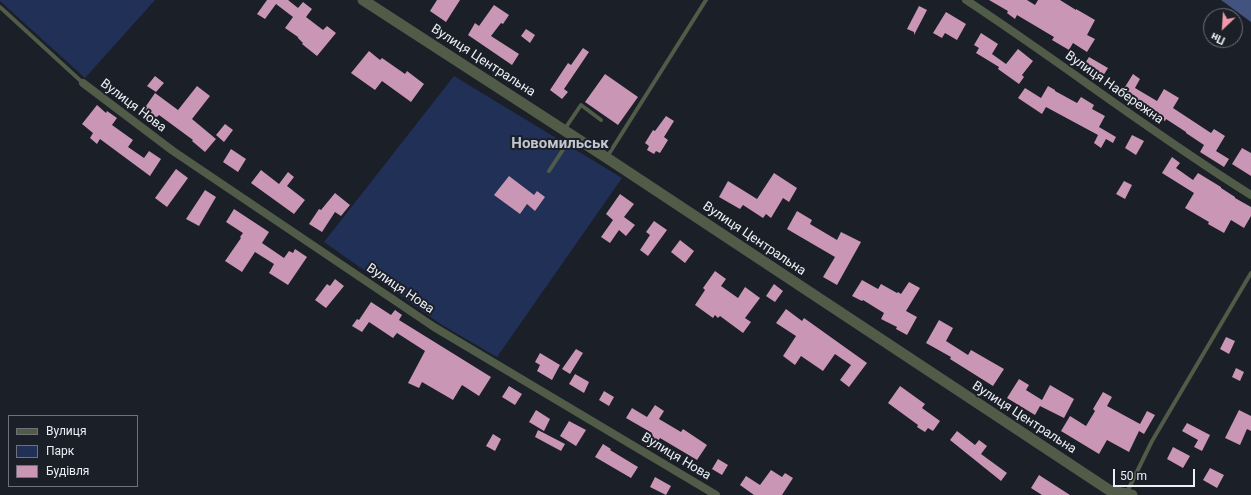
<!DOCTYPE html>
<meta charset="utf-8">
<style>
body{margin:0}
#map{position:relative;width:1251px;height:495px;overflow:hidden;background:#1b1f27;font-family:Roboto,sans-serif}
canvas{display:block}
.legend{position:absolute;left:8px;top:415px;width:130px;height:72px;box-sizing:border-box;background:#1b1f27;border:1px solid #6f7279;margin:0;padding:5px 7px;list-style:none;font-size:12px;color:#eceff5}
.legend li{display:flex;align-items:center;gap:8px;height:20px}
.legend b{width:20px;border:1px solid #6f7279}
.north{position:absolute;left:1203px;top:8px;width:40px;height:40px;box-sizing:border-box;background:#1b1f27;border:1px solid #6f7279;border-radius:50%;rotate:205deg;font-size:11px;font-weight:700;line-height:16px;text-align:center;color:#eceff5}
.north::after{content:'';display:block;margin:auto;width:14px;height:18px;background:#f49aa7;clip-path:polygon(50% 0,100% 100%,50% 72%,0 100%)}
.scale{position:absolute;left:1113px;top:469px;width:82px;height:18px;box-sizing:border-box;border:2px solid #eceff5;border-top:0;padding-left:5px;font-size:12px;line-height:14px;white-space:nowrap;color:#eceff5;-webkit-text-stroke:3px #1b1f27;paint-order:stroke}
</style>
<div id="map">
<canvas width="1251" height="495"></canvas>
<ul class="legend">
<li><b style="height:5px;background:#505b48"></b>Вулиця</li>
<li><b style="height:11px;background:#203057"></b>Парк</li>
<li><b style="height:11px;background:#ca96b6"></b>Будівля</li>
</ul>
<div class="north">Пн</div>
<div class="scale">50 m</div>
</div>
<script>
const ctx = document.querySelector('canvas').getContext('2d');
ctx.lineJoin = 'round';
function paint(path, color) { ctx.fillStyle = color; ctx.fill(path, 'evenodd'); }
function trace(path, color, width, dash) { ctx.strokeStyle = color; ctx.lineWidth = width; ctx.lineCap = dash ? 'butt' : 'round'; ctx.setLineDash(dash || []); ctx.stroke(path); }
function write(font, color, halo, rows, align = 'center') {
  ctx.font = font + ' Roboto,sans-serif'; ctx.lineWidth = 4; ctx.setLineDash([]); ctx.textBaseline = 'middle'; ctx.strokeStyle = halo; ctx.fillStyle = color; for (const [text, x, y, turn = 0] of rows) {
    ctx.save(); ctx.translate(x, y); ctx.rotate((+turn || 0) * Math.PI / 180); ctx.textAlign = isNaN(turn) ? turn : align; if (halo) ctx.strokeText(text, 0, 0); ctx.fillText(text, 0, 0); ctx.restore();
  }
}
const green = new Path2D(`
 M 0,0 L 155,0 L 85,78 L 0,1 Z
 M 454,76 L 622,178 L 497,357 L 442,325 L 324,242 Z`);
const forest = new Path2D(`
 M 1221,0 L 1251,0 L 1251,22 Z`);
const building = new Path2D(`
 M 267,0 L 288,0 L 298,8 L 303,2 L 312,9 L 306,17 L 323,30 L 327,26 L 336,33 L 317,56 L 302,44 L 303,43 L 298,38 L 298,37 L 285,28 L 293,17 L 276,4 L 265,19 L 257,14 Z
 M 437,0 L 460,0 L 446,22 L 430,11 Z
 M 989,0 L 1027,0 L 1035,5 L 1038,0 L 1060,0 L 1076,10 L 1076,9 L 1095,20 L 1087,35 L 1095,39 L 1087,52 L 1073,43 L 1069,50 L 1052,40 L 1054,37 L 1017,15 L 1015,19 L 1007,13 L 1008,11 Z
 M 494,5 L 509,15 L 503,24 L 501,23 L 491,36 L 519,54 L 512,65 L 468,35 L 475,23 L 479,26 Z
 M 919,6 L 927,10 L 914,35 L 914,32 L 907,29 Z
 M 946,12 L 966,24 L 957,40 L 945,33 L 942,38 L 933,33 Z
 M 526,29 L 535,35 L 530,43 L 521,36 Z
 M 981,33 L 998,44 L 992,54 L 1006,64 L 1018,49 L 1033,61 L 1022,75 L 1024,77 L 1019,84 L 998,69 L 999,67 L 976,53 L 979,48 L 974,45 Z
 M 583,48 L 589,52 L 564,89 L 568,92 L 562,99 L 550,90 L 568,63 L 571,65 Z
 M 369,51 L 380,60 L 382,58 L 405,74 L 407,71 L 424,84 L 411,102 L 382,81 L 375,90 L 351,73 Z
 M 1089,57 L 1108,68 L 1103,76 L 1084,65 Z
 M 605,74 L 638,97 L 618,125 L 585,102 Z
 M 1133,74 L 1140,79 L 1135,88 L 1157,101 L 1164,89 L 1179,98 L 1173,108 L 1211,133 L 1214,129 L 1225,136 L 1216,151 L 1229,159 L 1224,167 L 1200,152 L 1204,145 L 1186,133 L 1186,132 L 1166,119 L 1165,121 L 1149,111 L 1148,112 L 1120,95 Z
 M 155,76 L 164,83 L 156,92 L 147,86 Z
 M 197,86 L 210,96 L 192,119 L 216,139 L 205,152 L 192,141 L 193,140 L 159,115 L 156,118 L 144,109 L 155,93 L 178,110 Z
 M 1048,86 L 1055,90 L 1055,91 L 1077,103 L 1081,97 L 1094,105 L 1092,109 L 1105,116 L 1099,127 L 1116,137 L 1113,143 L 1106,139 L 1101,148 L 1094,143 L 1098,135 L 1046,107 L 1042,114 L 1018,98 L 1025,88 L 1041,98 Z
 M 97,105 L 106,113 L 107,111 L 117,118 L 112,125 L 133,140 L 128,147 L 144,158 L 149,151 L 161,159 L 150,176 L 100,139 L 97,144 L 90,138 L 93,133 L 82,124 Z
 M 666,116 L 674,121 L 664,137 L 668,140 L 660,153 L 656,151 L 654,154 L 647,150 L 649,146 L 645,143 L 653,130 L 655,131 Z
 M 225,124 L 233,130 L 224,142 L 216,135 Z
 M 1132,135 L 1144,141 L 1136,155 L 1125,148 Z
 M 1242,148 L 1251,153 L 1251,176 L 1232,164 Z
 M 231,149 L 246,159 L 238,172 L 223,162 Z
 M 1172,157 L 1180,163 L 1176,168 L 1193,180 L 1198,173 L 1221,187 L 1221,188 L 1235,197 L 1235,198 L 1251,207 L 1251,216 L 1244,228 L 1231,220 L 1224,233 L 1208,224 L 1209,222 L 1185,208 L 1194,193 L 1162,173 Z
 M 176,169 L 188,178 L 167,207 L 155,198 Z
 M 261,170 L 279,184 L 288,172 L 294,177 L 287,186 L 305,200 L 294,214 L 251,183 Z
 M 774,173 L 797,188 L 789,202 L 783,198 L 771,218 L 766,214 L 763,218 L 743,205 L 740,209 L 719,197 L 728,181 L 757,199 Z
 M 509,176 L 534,195 L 537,191 L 545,197 L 535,211 L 527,204 L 520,214 L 494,195 Z
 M 1124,181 L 1132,185 L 1125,199 L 1116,194 Z
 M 205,190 L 216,197 L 199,226 L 186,219 Z
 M 335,193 L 350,205 L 341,216 L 335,212 L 322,232 L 309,224 L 319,209 L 321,210 Z
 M 620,194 L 634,204 L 624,217 L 635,225 L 626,236 L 619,230 L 610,243 L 601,237 L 613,220 L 606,214 Z
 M 234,209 L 269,232 L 262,243 L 284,258 L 289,251 L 293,253 L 295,249 L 307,257 L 288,285 L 269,273 L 274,264 L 255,252 L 242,272 L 225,261 L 241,238 L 240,237 L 243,233 L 226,222 Z
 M 797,211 L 812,220 L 810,224 L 837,240 L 841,232 L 861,242 L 837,285 L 823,277 L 835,257 L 787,229 Z
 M 654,221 L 667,230 L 648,256 L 640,250 L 650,235 L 646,232 Z
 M 680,240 L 694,251 L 685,263 L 671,252 Z
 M 715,271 L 726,279 L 721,286 L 738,298 L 745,287 L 760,298 L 745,318 L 751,322 L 743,333 L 720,316 L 718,318 L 715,315 L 713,318 L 695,305 L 705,290 L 703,288 Z
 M 335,279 L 344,286 L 326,308 L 315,300 L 327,284 L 330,286 Z
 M 862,280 L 878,289 L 881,284 L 897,293 L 898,292 L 901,294 L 909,282 L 920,288 L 906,311 L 917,317 L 907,335 L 896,329 L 897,327 L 881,319 L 884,313 L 863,300 L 862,301 L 852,296 Z
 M 774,284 L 783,291 L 775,302 L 766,296 Z
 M 371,302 L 391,315 L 395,310 L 402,315 L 399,320 L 491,377 L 479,396 L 462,385 L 453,400 L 422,382 L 419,388 L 408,383 L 425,351 L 397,333 L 393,338 L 369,322 L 362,332 L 352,326 L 357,319 L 359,320 Z
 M 786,309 L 802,321 L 804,318 L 867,363 L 849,387 L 840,380 L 851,365 L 835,354 L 823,371 L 801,356 L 795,365 L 783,356 L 796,336 L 776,323 Z
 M 939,320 L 953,328 L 946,341 L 968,355 L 971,350 L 1004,369 L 993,386 L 950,359 L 951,357 L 926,343 Z
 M 1226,337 L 1235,341 L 1229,354 L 1220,349 Z
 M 576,349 L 583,353 L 570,374 L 562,369 Z
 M 540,353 L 560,365 L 552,380 L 537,371 L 540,365 L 535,362 Z
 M 1236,368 L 1244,372 L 1240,381 L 1232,377 Z
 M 575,374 L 589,382 L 584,393 L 569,384 Z
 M 1019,379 L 1029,385 L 1026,390 L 1042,400 L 1050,385 L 1074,399 L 1064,418 L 1040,406 L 1035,415 L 1007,398 Z
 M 509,386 L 522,394 L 515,405 L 502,397 Z
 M 900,386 L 925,404 L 922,408 L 940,421 L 933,431 L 928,428 L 925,432 L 917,427 L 918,425 L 888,403 Z
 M 604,391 L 614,397 L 609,406 L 599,400 Z
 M 1103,392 L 1112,397 L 1107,406 L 1140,424 L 1147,411 L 1155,415 L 1144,434 L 1139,431 L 1129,452 L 1107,440 L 1099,454 L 1061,431 L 1070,416 L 1086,426 L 1095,411 L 1093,409 Z
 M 655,405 L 664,411 L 659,419 L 681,432 L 683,429 L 707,445 L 697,460 L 660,438 L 654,448 L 646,443 L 652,433 L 626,418 L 632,408 L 647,417 Z
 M 536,410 L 550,419 L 544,431 L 529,422 Z
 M 1239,410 L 1251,416 L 1251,431 L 1247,429 L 1240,445 L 1225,438 Z
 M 569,421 L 586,430 L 576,446 L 560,436 Z
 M 1187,423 L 1210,435 L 1202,451 L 1194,447 L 1198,440 L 1182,431 Z
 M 538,430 L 565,444 L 561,451 L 535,437 Z
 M 957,431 L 975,445 L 979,440 L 987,446 L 981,454 L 1007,473 L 1001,481 L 950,440 Z
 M 493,434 L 501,439 L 495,451 L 486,446 Z
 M 603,444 L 611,449 L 610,450 L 638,467 L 631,478 L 595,457 Z
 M 1173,447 L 1190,456 L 1183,468 L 1167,459 Z
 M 718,459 L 728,465 L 722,475 L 712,469 Z
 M 1210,468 L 1224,475 L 1217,488 L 1203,480 Z
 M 771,470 L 782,477 L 785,473 L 793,478 L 782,495 L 754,495 L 740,485 L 746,476 L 760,485 Z
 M 1039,475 L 1070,495 L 1042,495 L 1031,488 Z
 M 655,477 L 671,486 L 666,495 L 650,487 Z`);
const service = new Path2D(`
 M 0,7 L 83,83
 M 564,130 L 581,105 L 601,120
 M 607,157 L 706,0
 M 549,171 L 572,136
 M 1127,492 L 1152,441 L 1251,273`);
const minor = new Path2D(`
 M 966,0 C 1062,63 1153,134 1251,195
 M 83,83 L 173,151 L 434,327 L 716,495`);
const tertiary = new Path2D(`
 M 363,0 L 607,158 L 1109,490 L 1132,495`);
const streetNames = [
 ["Вулиця Центральна",483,61,33],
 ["Вулиця Набережна",1114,88,35],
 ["Вулиця Нова",133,106,37],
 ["Вулиця Центральна",754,239,34],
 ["Вулиця Нова",400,289,34],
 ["Вулиця Центральна",1024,418,33],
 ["Вулиця Нова",676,457,31]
];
const quarterNames = [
 ["Новомильськ",560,144]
];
paint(green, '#203057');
paint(forest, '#41537e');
paint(building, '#ca96b6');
trace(service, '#505b48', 4);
trace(minor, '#505b48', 8);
trace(tertiary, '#505b48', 11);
write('13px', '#eceff5', '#1b1f27', streetNames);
write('bold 15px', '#c1c6d2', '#1b1f27', quarterNames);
</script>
